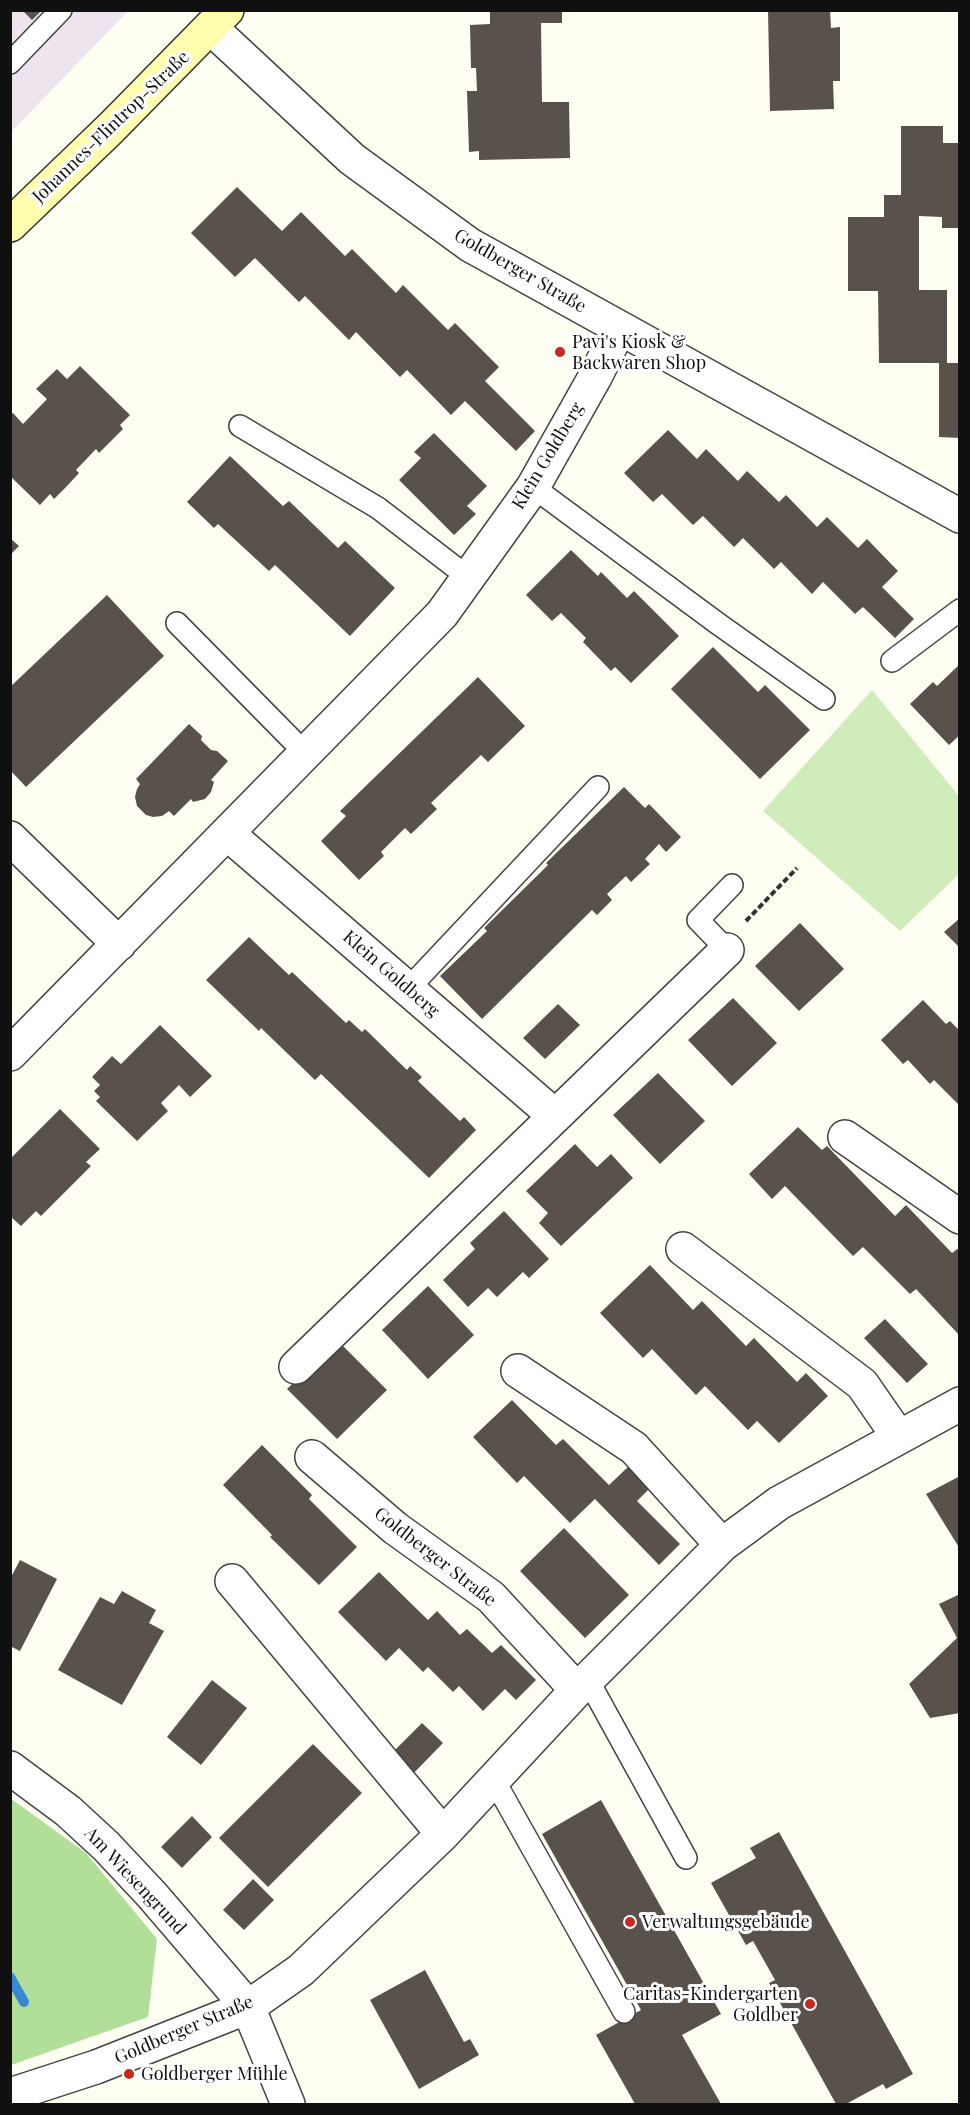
<!DOCTYPE html>
<meta charset="utf-8">
<style>
body{margin:0}
#map{position:relative;width:970px;height:2115px;overflow:hidden;background:#fffef3;font-family:"Playfair Display",serif}
canvas{display:block}
.frame{position:absolute;inset:0;border:12px solid #101010;pointer-events:none}
</style>
<div id="map">
<canvas width="970" height="2115"></canvas>
<div class="frame"></div>
</div>
<script>
const ctx = document.querySelector('canvas').getContext('2d');
ctx.lineJoin = 'round';
function paint(path, color) { ctx.fillStyle = color; ctx.fill(path, 'evenodd'); }
function trace(path, color, width, dash) { ctx.strokeStyle = color; ctx.lineWidth = width; ctx.lineCap = dash ? 'butt' : 'round'; ctx.setLineDash(dash || []); ctx.stroke(path); }
function write(font, color, halo, rows, align = 'center') {
  ctx.font = font + ' "Playfair Display",serif'; ctx.lineWidth = 6; ctx.setLineDash([]); ctx.textBaseline = 'middle'; ctx.strokeStyle = halo; ctx.fillStyle = color; for (const [text, x, y, turn = 0] of rows) {
    ctx.save(); ctx.translate(x, y); ctx.rotate((+turn || 0) * Math.PI / 180); ctx.textAlign = isNaN(turn) ? turn : align; if (halo) ctx.strokeText(text, 0, 0); ctx.fillText(text, 0, 0); ctx.restore();
  }
}
const industrial = new Path2D(`
 M 11,11 L 128,11 L 11,132 Z`);
const green = new Path2D(`
 M 872,690 L 959,796 L 959,874 L 900,931 L 763,811 Z`);
const forest = new Path2D(`
 M 10,1798 L 86,1853 L 157,1939 L 148,2017 L 11,2065 Z`);
const stream = new Path2D(`
 M 10,1977 L 24,2002`);
const building = new Path2D(`
 M 22,10 L 42,10 L 32,20 Z
 M 490,10 L 562,10 L 562,23 L 541,23 L 542,102 L 569,102 L 570,158 L 479,160 L 479,151 L 469,152 L 467,91 L 477,91 L 476,68 L 471,68 L 470,25 L 490,24 Z
 M 768,10 L 830,10 L 831,28 L 840,27 L 840,81 L 833,81 L 834,109 L 770,111 Z
 M 901,126 L 943,126 L 943,143 L 960,143 L 960,228 L 942,228 L 942,217 L 919,216 L 919,290 L 947,290 L 947,363 L 960,363 L 960,438 L 939,437 L 939,363 L 879,363 L 878,291 L 848,291 L 848,217 L 884,217 L 884,195 L 901,195 Z
 M 237,187 L 282,231 L 301,212 L 345,256 L 352,249 L 396,293 L 403,285 L 448,330 L 455,323 L 499,367 L 485,381 L 535,431 L 516,451 L 465,401 L 451,415 L 407,370 L 400,377 L 356,332 L 349,340 L 305,296 L 299,302 L 255,258 L 235,277 L 191,233 Z
 M 80,366 L 130,415 L 120,425 L 123,429 L 99,453 L 96,449 L 76,470 L 79,473 L 67,486 L 54,499 L 50,494 L 40,505 L 10,476 L 10,415 L 13,413 L 23,424 L 47,399 L 36,389 L 57,369 L 67,379 Z
 M 668,430 L 697,459 L 706,449 L 738,481 L 747,471 L 779,502 L 786,495 L 817,527 L 827,517 L 858,548 L 867,539 L 898,571 L 882,587 L 914,619 L 895,638 L 863,607 L 855,614 L 823,582 L 812,594 L 781,562 L 774,569 L 743,538 L 734,547 L 703,516 L 693,525 L 662,494 L 653,502 L 624,473 Z
 M 434,433 L 487,486 L 467,506 L 476,514 L 454,535 L 399,480 L 421,458 L 414,452 Z
 M 230,456 L 283,506 L 289,501 L 338,548 L 345,541 L 395,588 L 350,636 L 275,565 L 269,571 L 218,524 L 214,528 L 187,502 Z
 M 10,538 L 19,546 L 10,555 Z
 M 571,550 L 598,576 L 601,572 L 627,598 L 634,591 L 679,636 L 631,683 L 615,667 L 611,671 L 583,642 L 586,638 L 561,613 L 552,621 L 526,595 Z
 M 107,595 L 164,656 L 26,787 L 10,770 L 10,687 Z
 M 713,647 L 758,692 L 765,685 L 810,730 L 760,779 L 671,689 Z
 M 960,664 L 960,735 L 949,745 L 910,704 L 933,682 L 937,686 Z
 M 478,677 L 525,726 L 488,762 L 481,755 L 431,803 L 437,809 L 411,834 L 405,828 L 381,852 L 384,856 L 359,880 L 321,841 L 346,816 L 340,811 Z
 M 189,724 L 202,736 L 201,740 L 211,750 L 217,751 L 228,761 L 211,780 L 214,782 L 211,792 L 205,799 L 193,802 L 191,799 L 174,816 L 169,811 L 162,816 L 153,817 L 146,815 L 137,806 L 135,797 L 137,789 L 140,784 L 136,779 Z
 M 624,787 L 645,808 L 649,804 L 681,837 L 666,852 L 659,844 L 645,859 L 650,864 L 631,882 L 626,876 L 607,894 L 612,900 L 597,915 L 592,910 L 482,1019 L 440,976 L 487,931 L 484,928 L 548,865 L 546,863 Z
 M 960,918 L 960,948 L 944,932 Z
 M 800,923 L 844,969 L 799,1011 L 755,966 Z
 M 249,937 L 289,975 L 292,972 L 346,1023 L 349,1020 L 362,1032 L 365,1029 L 407,1070 L 410,1066 L 422,1077 L 418,1081 L 460,1121 L 464,1117 L 476,1130 L 429,1178 L 321,1074 L 315,1080 L 261,1028 L 259,1031 L 206,980 Z
 M 733,998 L 777,1043 L 732,1086 L 688,1040 Z
 M 923,1000 L 946,1024 L 950,1021 L 960,1031 L 960,1102 L 958,1104 L 934,1080 L 930,1084 L 908,1060 L 903,1064 L 881,1040 Z
 M 558,1004 L 580,1025 L 545,1059 L 523,1038 Z
 M 160,1025 L 212,1076 L 190,1097 L 179,1085 L 161,1103 L 168,1111 L 137,1141 L 96,1101 L 100,1097 L 94,1091 L 100,1085 L 92,1077 L 112,1056 L 121,1064 Z
 M 658,1073 L 705,1121 L 660,1164 L 613,1115 Z
 M 60,1109 L 100,1149 L 86,1162 L 91,1166 L 41,1216 L 36,1211 L 21,1226 L 10,1216 L 10,1159 Z
 M 798,1127 L 822,1150 L 827,1146 L 895,1216 L 906,1205 L 952,1253 L 957,1249 L 960,1252 L 960,1336 L 916,1289 L 910,1294 L 863,1247 L 853,1256 L 785,1186 L 772,1199 L 749,1174 Z
 M 575,1144 L 597,1167 L 611,1154 L 633,1178 L 561,1246 L 539,1223 L 548,1213 L 526,1191 Z
 M 504,1211 L 549,1259 L 529,1278 L 523,1272 L 497,1297 L 488,1288 L 468,1307 L 443,1280 L 475,1249 L 470,1243 Z
 M 650,1265 L 693,1310 L 702,1301 L 746,1346 L 754,1338 L 797,1382 L 806,1373 L 828,1396 L 779,1443 L 757,1421 L 748,1430 L 705,1386 L 696,1395 L 652,1349 L 643,1358 L 600,1313 Z
 M 428,1286 L 474,1335 L 428,1379 L 382,1330 Z
 M 885,1319 L 928,1364 L 907,1383 L 864,1338 Z
 M 337,1340 L 387,1390 L 337,1439 L 287,1389 Z
 M 512,1400 L 556,1445 L 563,1439 L 609,1485 L 628,1467 L 649,1489 L 637,1501 L 680,1544 L 659,1565 L 595,1499 L 570,1523 L 524,1476 L 517,1483 L 473,1437 Z
 M 262,1445 L 312,1495 L 309,1499 L 357,1547 L 319,1585 L 270,1537 L 272,1535 L 223,1485 Z
 M 960,1476 L 960,1549 L 926,1494 Z
 M 564,1528 L 629,1595 L 585,1638 L 520,1571 Z
 M 20,1560 L 57,1579 L 20,1651 L 10,1646 L 10,1579 Z
 M 379,1572 L 428,1620 L 437,1611 L 460,1635 L 467,1629 L 492,1653 L 501,1645 L 536,1680 L 516,1700 L 505,1689 L 483,1711 L 459,1686 L 453,1692 L 428,1667 L 423,1672 L 399,1648 L 386,1661 L 338,1612 Z
 M 122,1591 L 156,1610 L 149,1623 L 164,1631 L 122,1705 L 58,1670 L 100,1597 L 114,1604 Z
 M 960,1594 L 960,1713 L 930,1718 L 909,1684 L 957,1638 L 939,1604 Z
 M 212,1680 L 247,1708 L 201,1765 L 167,1737 Z
 M 422,1723 L 443,1743 L 410,1777 L 389,1756 Z
 M 313,1744 L 362,1793 L 268,1887 L 219,1838 Z
 M 601,1800 L 721,2014 L 682,2035 L 721,2104 L 635,2104 L 596,2035 L 641,2010 L 542,1834 Z
 M 192,1816 L 212,1837 L 182,1868 L 161,1847 Z
 M 779,1832 L 913,2074 L 886,2089 L 883,2084 L 846,2104 L 836,2104 L 769,1983 L 775,1980 L 753,1941 L 746,1945 L 711,1883 L 756,1858 L 750,1848 Z
 M 253,1879 L 274,1900 L 244,1930 L 223,1910 Z
 M 425,1970 L 464,2042 L 470,2039 L 479,2055 L 419,2089 L 370,2000 Z`);
const path = new Path2D(`
 M 746,921 L 797,868`);
const lane = new Path2D(`
 M 10,63 L 61,10
 M 240,426 L 378,508 L 469,578
 M 533,487 L 717,623 L 824,699
 M 177,623 L 306,754
 M 892,661 L 960,610
 M 727,950 L 698,920 L 732,885
 M 408,989 L 598,787
 M 588,1680 L 686,1858
 M 494,1780 L 624,2012`);
const street = new Path2D(`
 M 211,28 L 352,159 L 470,245 L 960,516
 M 227,833 L 555,1116
 M 10,838 L 119,944
 M 10,1054 L 442,614 L 533,487 L 595,377 L 619,329
 M 845,1137 L 960,1217
 M 683,1249 L 862,1384 L 898,1436
 M 296,1367 L 727,950
 M 518,1371 L 634,1448 L 722,1545
 M 312,1457 L 395,1528 L 491,1597 L 577,1690
 M 232,1581 L 443,1834
 M 10,1768 L 68,1811 L 106,1846 L 152,1895 L 248,2007 L 288,2104
 M 10,2095 L 96,2067 L 248,2007 L 301,1970 L 443,1834 L 577,1690 L 722,1545 L 779,1503 L 960,1404`);
const secondary = new Path2D(`
 M 10,225 L 111,128 L 227,10`);
const markers = [
 [560,352,6,"#c72820"],
 [630,1922,6,"#c72820"],
 [810,2004,6,"#c72820"],
 [129,2074,6,"#c72820"]
];
const streetNames = [
 ["Johannes-Flintrop-Straße",111,127,-44],
 ["Goldberger Straße",520,271,30],
 ["Klein Goldberg",548,456,-59],
 ["Klein Goldberg",391,974,41],
 ["Goldberger Straße",435,1557,38],
 ["Am Wiesengrund",135,1881,47],
 ["Goldberger Straße",184,2030,-23]
];
const poiNames = [
 ["Pavi's Kiosk &",572,342],
 ["Backwaren Shop",572,363],
 ["Verwaltungsgebäude",642,1922],
 ["Caritas-Kindergarten",798,1994,"right"],
 ["Goldber",798,2015,"right"],
 ["Goldberger Mühle",141,2074]
];
paint(industrial, '#eee4ee');
paint(green, '#cfecba');
paint(forest, '#b1de98');
trace(stream, '#3888d3', 10);
paint(building, '#59524c');
trace(lane, '#434343', 24);
trace(street, '#434343', 36);
trace(secondary, '#323232', 36);
trace(path, '#323232', 4, [6, 3]);
trace(lane, '#fff', 21);
trace(street, '#fff', 33);
trace(secondary, '#fffdae', 33);
for (const [x, y, r, color] of markers) { const dot = new Path2D(); dot.arc(x, y, r, 0, 2 * Math.PI); ctx.fillStyle = color; ctx.fill(dot); trace(dot, '#fff', 2); }
write('18px', '#101010', '#fff', streetNames);
write('18px', '#101010', '#fff', poiNames, 'left');
</script>
